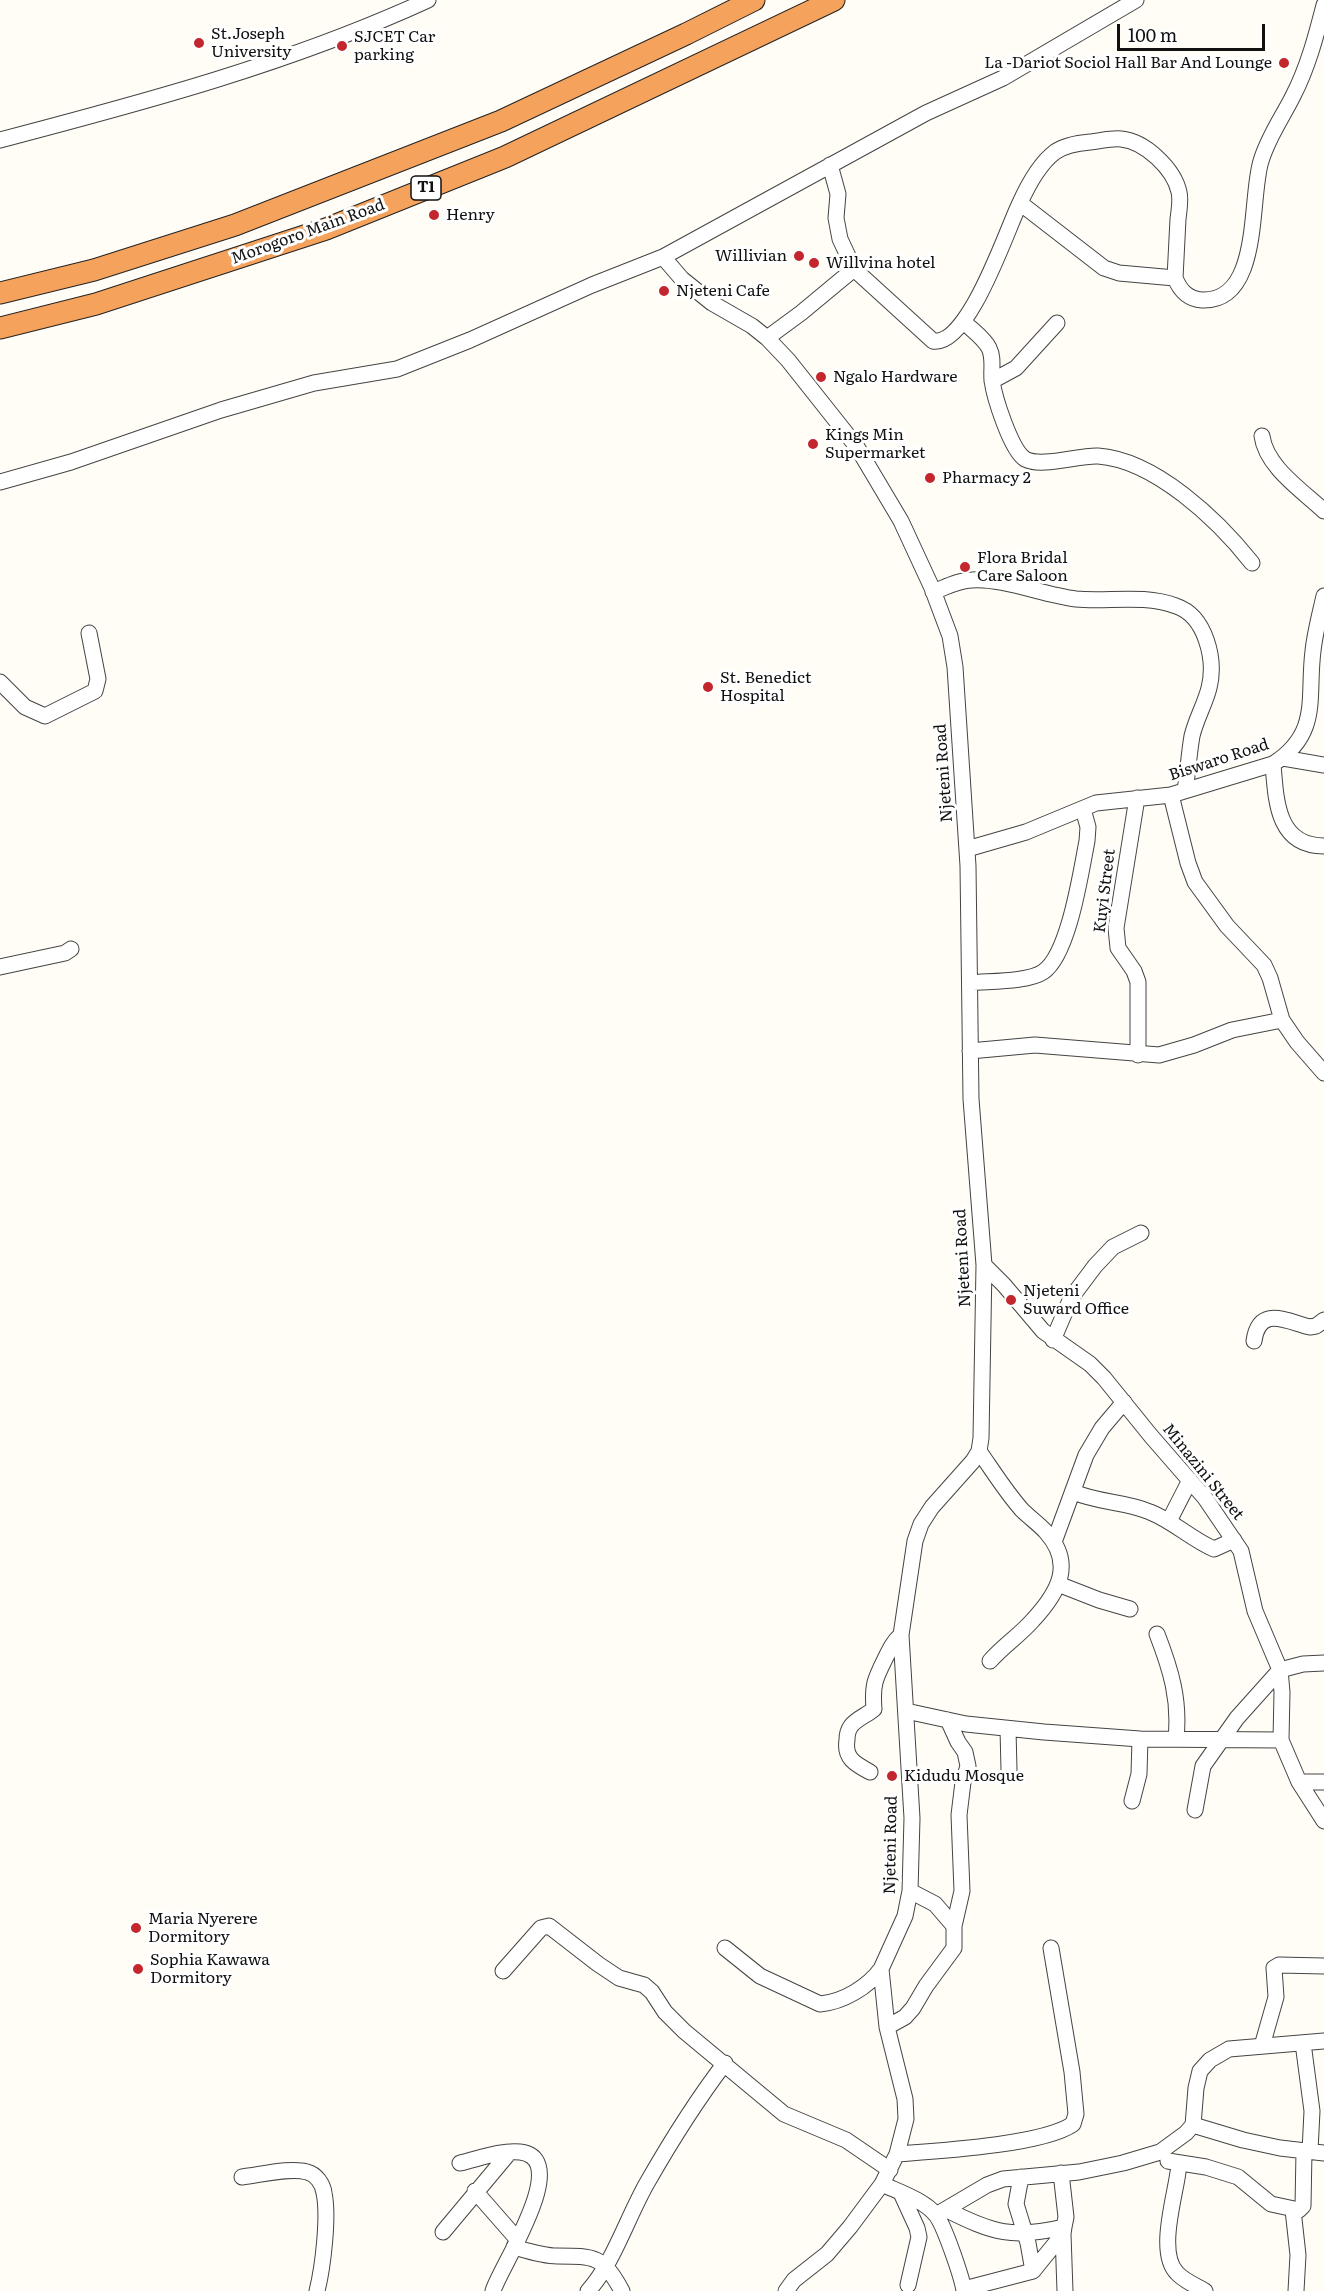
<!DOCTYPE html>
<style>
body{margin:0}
#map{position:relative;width:1324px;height:2291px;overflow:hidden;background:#fffdf5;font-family:Literata,serif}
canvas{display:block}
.scale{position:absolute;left:1117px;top:24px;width:148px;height:27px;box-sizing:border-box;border:3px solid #111;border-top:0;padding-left:8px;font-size:18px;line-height:21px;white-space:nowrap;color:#111;-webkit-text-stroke:4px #fff;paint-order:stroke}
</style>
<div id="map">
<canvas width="1324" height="2291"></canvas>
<div class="scale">100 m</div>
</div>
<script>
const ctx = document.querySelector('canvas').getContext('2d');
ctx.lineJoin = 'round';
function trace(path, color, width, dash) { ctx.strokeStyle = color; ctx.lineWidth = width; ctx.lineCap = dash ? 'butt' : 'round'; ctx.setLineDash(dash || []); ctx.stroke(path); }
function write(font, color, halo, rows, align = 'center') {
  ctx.font = font + ' Literata,serif'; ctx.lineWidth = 6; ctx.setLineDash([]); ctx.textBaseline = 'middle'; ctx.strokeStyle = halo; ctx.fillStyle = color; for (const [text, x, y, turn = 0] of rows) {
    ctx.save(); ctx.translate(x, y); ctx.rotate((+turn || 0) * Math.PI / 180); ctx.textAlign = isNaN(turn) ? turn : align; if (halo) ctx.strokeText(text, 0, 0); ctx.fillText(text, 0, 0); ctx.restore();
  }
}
const minor = new Path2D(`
 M 0,140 C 145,102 291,63 428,0
 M 830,165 L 838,194 L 836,218 L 840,239 L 854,269 L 933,341 C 968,347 1006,232 1019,205 C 1027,187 1039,164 1055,152 C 1065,145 1078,143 1090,142 C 1100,141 1111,138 1121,139 C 1145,141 1174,169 1179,192 C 1181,200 1179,211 1178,219 C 1177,239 1176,259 1175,278 C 1180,290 1187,299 1202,300 C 1262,302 1249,199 1261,161 C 1268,137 1282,118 1293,96 C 1308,67 1316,36 1324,5
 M 1020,203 L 1104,268 L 1119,273 L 1175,278
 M 663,257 L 682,279 L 712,303 L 752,326 L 767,338 L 788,360 L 857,447 L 901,521 L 932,588 L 950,636 L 955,667 L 968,866 L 971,1099 L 984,1265 L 981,1438 L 979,1451 L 973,1461 L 932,1507 L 921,1524 L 915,1541 L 901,1635 L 912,1818 L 910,1891 L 905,1916 L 881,1969 L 887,2027 L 905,2099 L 906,2119 L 897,2154 L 882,2184 L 850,2227 L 827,2254 L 794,2280 L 786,2291
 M 964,322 C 972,330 984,338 989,348 C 994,358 991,369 992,380 C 994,397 1011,450 1025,459 C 1041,468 1079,455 1098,456 C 1155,460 1218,520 1252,563
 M 767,338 L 801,313 L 854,269
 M 992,381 L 1016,368 L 1057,323
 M 1262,436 C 1266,467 1303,491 1324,511
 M 0,482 L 71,462 L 221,410 L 314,383 L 397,369 L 470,340 L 592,285 L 663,257 L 926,113 L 1003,78 L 1136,0
 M 933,592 C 946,587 959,580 972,580 C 1004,578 1043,595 1076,599 C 1109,602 1143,594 1176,606 C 1206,616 1216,660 1209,688 C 1205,704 1196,719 1192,736 C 1189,753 1188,772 1185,790
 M 0,682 L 25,707 L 45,716 L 95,691 L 98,679 L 89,633
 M 1283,758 L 1324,765
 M 1273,764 C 1276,801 1277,846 1324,846
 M 1171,795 L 1188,863 L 1195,882 L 1227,926 L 1264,965 L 1270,978 L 1282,1020 L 1297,1042 L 1324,1073
 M 1137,798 L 1116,928 L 1118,948 L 1134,971 L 1138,982 L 1138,1055
 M 967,849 L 1026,832 L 1096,803 L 1171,795 L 1273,764 C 1321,733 1307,698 1313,651 C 1315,632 1320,614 1324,596
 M 0,967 L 65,953 L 71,949
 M 970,983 C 989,981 1028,982 1043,972 C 1069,955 1081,871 1087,841 L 1088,827 L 1083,809
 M 970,1051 L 1035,1045 L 1159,1055 L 1194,1045 L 1232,1030 L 1282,1020
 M 984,1265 L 1004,1285 L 1043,1331 L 1090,1364 L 1104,1378 L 1151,1436 L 1205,1498 L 1241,1551 L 1255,1611 L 1280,1670 L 1282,1692 L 1281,1740 L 1299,1782 L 1324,1821
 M 1053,1340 L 1071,1298 L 1095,1266 L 1113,1247 L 1141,1233
 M 1254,1341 C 1259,1304 1288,1322 1310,1327 L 1316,1326 L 1324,1320
 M 979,1451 C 993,1471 1006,1492 1022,1510 C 1030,1518 1039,1524 1046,1532 C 1075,1564 1058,1593 1033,1620 C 1020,1635 1003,1646 990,1661
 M 1074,1492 C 1098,1503 1125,1501 1150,1512 C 1173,1521 1191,1539 1214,1549 L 1234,1540
 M 1169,1521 L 1190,1480
 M 1054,1542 L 1086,1455 L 1102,1428 L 1124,1402
 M 1058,1584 L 1099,1600 L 1130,1609
 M 1157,1634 C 1171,1670 1180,1700 1176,1738
 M 906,1711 L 966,1724 L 1044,1732 L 1140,1739 L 1281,1740
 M 1008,1729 L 1009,1770
 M 870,1772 C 855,1764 844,1758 847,1740 C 847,1736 848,1730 851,1726 C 856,1719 867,1715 874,1709 C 872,1685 875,1679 885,1659 C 890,1649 893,1642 901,1635
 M 1299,1782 L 1324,1782
 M 1132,1801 L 1139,1774 L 1140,1739
 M 1195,1810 L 1203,1766 L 1237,1718 L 1280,1670 L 1303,1664 L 1324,1663
 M 910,1891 L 935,1904 L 954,1926
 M 725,1948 L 760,1976 L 820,2004 C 843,2002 868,1987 881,1969
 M 503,1971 L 541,1928 L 549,1926 L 598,1964 L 619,1978 L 644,1985 L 652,1992 L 665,2012 L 684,2031 L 784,2114 L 846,2140 L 890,2170
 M 887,2027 L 905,2017 L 913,2008 L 926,1986 L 954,1948 L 954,1926 L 962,1891 L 959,1815 L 963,1782 L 968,1766 L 965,1752 L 958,1742 L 948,1720
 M 1303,2043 L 1312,2111 L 1310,2151
 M 1262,2046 L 1276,1997 L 1274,1968 L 1279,1965 L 1324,1966
 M 1193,2125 L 1243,2140 L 1280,2148 L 1324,2153
 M 897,2154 C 937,2151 1043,2145 1073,2124 L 1076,2114 L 1072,2072 L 1051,1948
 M 1168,2161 L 1206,2167 L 1238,2177 L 1271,2204 L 1299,2210 L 1303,2206 L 1304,2151
 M 460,2163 C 478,2159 501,2150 520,2152 C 574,2158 499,2269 493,2291
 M 1178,2172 C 1175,2197 1157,2253 1177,2273 C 1184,2281 1197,2286 1205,2291
 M 242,2177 C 260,2175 291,2167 307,2172 C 316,2174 323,2184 324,2193 C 329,2216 323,2267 317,2291
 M 1021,2177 L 1016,2204 L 1028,2243 L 1033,2271
 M 882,2184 C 899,2192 924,2200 936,2215 C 944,2225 962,2277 964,2291
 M 475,2191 L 517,2239
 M 901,2193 L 917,2228 L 919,2237 L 908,2285
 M 947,2210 C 993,2233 1013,2239 1064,2227
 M 1293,2210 L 1298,2255 L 1296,2291
 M 936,2215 L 987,2185 L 1003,2179 L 1079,2172 L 1123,2163 L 1160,2152 L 1186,2133 L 1193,2125 L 1196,2088 L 1200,2071 L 1210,2060 L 1229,2049 L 1324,2041
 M 443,2232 L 509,2153
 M 1063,2234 L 1065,2291
 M 514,2247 C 528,2251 543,2256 557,2256 C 595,2256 603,2256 622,2291
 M 964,2289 L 1033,2271 L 1041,2261 L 1063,2234 L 1064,2227 L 1066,2217 L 1061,2173
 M 588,2291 C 613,2264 628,2216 647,2183 C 671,2141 696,2101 725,2063`);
const highway = new Path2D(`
 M 0,293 L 94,270 L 235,225 L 501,121 L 686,34 L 754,0
 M 0,328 L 96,304 L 326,229 L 505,157 L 834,0`);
const markers = [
 [199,43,6,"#c4262e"],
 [342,46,6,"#c4262e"],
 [1284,63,6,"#c4262e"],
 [434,215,6,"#c4262e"],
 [799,256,6,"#c4262e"],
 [814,263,6,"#c4262e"],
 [664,291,6,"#c4262e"],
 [821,377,6,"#c4262e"],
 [813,444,6,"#c4262e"],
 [930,478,6,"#c4262e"],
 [965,567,6,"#c4262e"],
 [708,687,6,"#c4262e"],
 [1011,1300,6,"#c4262e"],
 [892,1776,6,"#c4262e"],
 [136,1928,6,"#c4262e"],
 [138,1969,6,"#c4262e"]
];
const shields = [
 [426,188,30]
];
const shieldNames = [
 ["T1",426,188]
];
const poiNames = [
 ["St.Joseph",211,34],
 ["University",211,52],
 ["SJCET Car",354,37],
 ["parking",354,55],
 ["La -Dariot Sociol Hall Bar And Lounge",1272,63,"right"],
 ["Henry",446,215],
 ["Willivian",787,256,"right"],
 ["Willvina hotel",826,263],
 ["Njeteni Cafe",676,291],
 ["Ngalo Hardware",833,377],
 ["Kings Min",825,435],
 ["Supermarket",825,453],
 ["Pharmacy 2",942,478],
 ["Flora Bridal",977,558],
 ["Care Saloon",977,576],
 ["St. Benedict",720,678],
 ["Hospital",720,696],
 ["Njeteni",1023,1291],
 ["Suward Office",1023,1309],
 ["Kidudu Mosque",904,1776],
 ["Maria Nyerere",148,1919],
 ["Dormitory",148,1937],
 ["Sophia Kawawa",150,1960],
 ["Dormitory",150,1978]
];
const streetNames = [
 ["Morogoro Main Road",308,232,-20],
 ["Biswaro Road",1219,760,-18],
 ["Njeteni Road",944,773,-94],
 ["Kuyi Street",1105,891,-83],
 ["Njeteni Road",963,1258,-93],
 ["Minazini Street",1203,1472,51],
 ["Njeteni Road",891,1845,-89]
];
trace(minor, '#444', 17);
trace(highway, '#222', 23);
trace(minor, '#fff', 15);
trace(highway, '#f5a25d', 21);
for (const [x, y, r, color] of markers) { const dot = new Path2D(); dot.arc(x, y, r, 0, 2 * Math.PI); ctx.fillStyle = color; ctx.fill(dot); trace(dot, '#fff', 2); }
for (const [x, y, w] of shields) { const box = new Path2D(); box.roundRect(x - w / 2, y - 12, w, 24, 4.5); ctx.fillStyle = '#fff'; ctx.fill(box); trace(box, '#111', 1.5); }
write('bold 15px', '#111', null, shieldNames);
write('16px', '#111', '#fff', poiNames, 'left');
write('16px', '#111', '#fff', streetNames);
</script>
